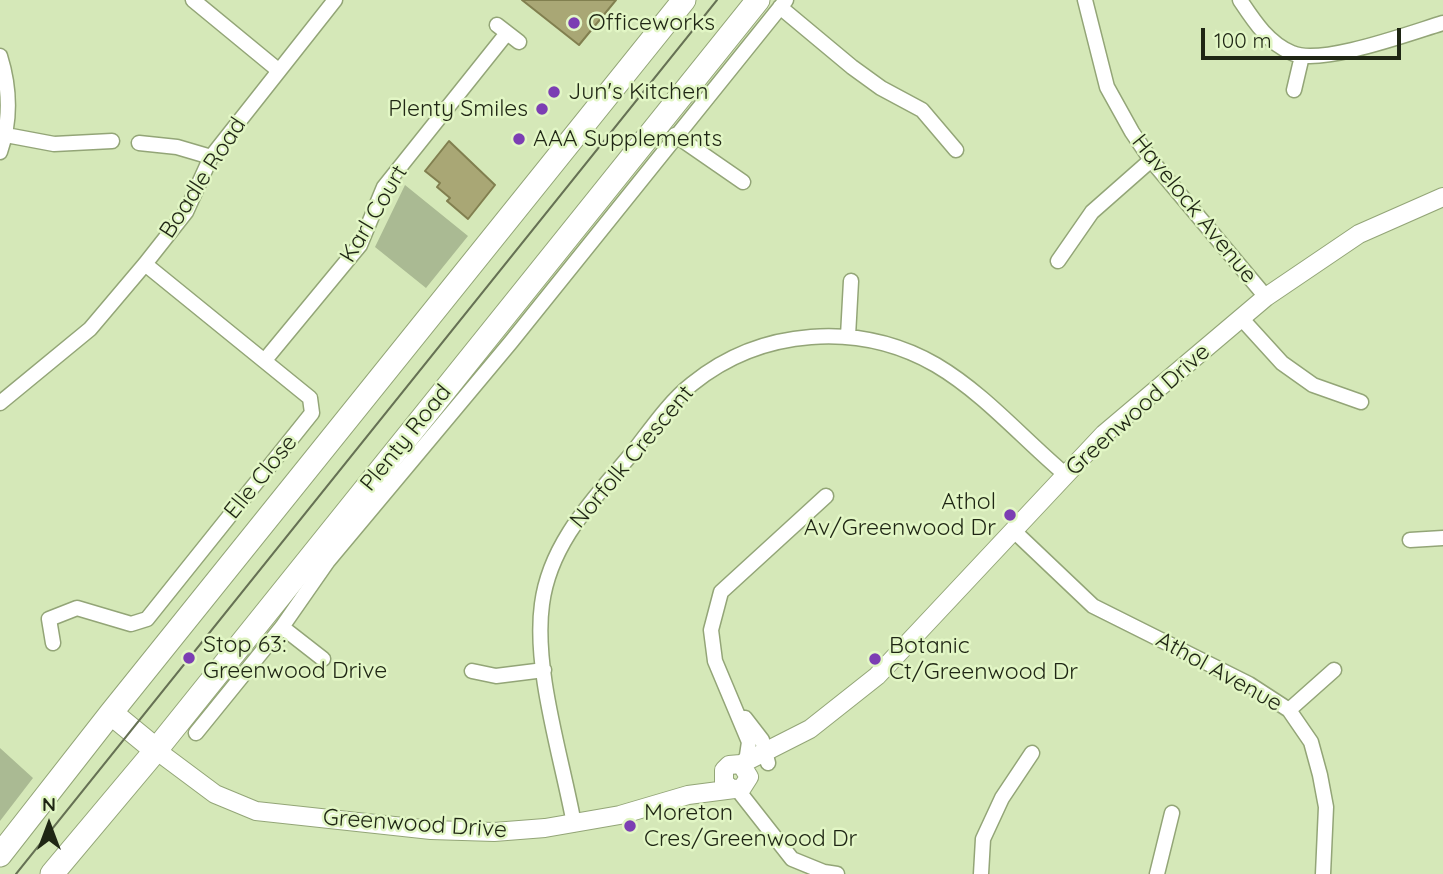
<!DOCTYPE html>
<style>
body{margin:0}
#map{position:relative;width:1443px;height:874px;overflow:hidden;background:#d5e8b8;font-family:Quicksand,sans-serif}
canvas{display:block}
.north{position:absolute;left:14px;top:790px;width:70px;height:70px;-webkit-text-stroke:5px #e2f6c5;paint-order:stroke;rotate:0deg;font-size:19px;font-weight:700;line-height:28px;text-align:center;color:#1f2614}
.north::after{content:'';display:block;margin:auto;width:24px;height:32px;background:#1f2614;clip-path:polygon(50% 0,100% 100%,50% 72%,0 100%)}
.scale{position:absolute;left:1201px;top:28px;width:200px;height:32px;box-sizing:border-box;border:4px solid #1f2614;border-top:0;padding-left:9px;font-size:21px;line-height:24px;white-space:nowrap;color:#1f2614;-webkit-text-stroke:5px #e2f6c5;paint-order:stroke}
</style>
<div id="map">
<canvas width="1443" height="874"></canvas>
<div class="north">N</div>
<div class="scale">100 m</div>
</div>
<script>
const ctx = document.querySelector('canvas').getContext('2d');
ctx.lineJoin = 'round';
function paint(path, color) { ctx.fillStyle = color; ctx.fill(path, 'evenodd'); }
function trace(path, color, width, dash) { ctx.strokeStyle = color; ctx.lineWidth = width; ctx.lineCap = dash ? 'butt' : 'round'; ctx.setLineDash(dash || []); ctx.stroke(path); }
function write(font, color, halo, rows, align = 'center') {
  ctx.font = font + ' Quicksand,sans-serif'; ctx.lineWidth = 5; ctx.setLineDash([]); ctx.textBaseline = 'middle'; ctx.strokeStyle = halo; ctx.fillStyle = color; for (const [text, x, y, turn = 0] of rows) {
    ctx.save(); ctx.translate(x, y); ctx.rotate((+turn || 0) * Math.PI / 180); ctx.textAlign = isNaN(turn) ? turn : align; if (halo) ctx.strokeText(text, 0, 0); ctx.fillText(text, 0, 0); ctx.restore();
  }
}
const green = new Path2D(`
 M 405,185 L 468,236 L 426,288 L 375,247 Z
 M 0,748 L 33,778 L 0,821 Z`);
const building = new Path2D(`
 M 522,0 L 616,0 L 579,45 Z
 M 449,141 L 495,185 L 468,219 L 447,201 L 450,198 L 437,187 L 440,183 L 425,171 Z`);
const minor = new Path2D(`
 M 193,0 L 278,70
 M 1085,0 L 1107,87 L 1132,132 L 1151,160 L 1266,297
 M 1240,0 C 1254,21 1268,43 1292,53 C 1321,66 1410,33 1443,23
 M 780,7 L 852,67 L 881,88 L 922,110 L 956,150
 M 497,25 L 519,42
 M 0,56 C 10,88 11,120 0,152
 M 1294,90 L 1302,56
 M 6,135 L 54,144 L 112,141
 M 675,135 L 743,182
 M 139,143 L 177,147 L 211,157
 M 1058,261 L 1092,212 L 1151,160
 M 1241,318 L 1282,363 L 1313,385 L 1361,402
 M 848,336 L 851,281
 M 265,360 L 360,245 L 384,187 L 507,33
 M 0,403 L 90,329 L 145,264 L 186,212 L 211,157 L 335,0
 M 1014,531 L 1093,606 L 1249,684 L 1289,710 L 1311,742 L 1320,775 L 1326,807 L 1323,874
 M 1410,540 L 1443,538
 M 282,627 L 323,659
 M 53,643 L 49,619 L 77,608 L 131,624 L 147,619 L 312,413 L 310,398 L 145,264
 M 472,671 L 496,676 L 544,670
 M 1289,710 L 1334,670
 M 745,718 L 762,740 L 768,763
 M 196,733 L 282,627 L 328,561 L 511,342 L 786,0
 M 746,762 L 749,742 L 715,661 L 711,630 L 721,592 L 826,496
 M 737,789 L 792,859 L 824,872 L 837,874
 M 574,824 C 562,758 533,669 542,604 C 550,542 595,498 633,452 C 651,429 669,402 692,384 C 761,328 859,321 936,365 C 985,394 1023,439 1066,475
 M 981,874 L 983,839 L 1002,798 L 1032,753
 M 1157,874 L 1172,813`);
const tertiary = new Path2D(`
 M 156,750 L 215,794 L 256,811 L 431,830 L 494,832 L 545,828 L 620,815 L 688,795 L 742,788 L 749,777 L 741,764 L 729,765 L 724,770 L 724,782 L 730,788
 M 741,764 L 810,729 L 877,676 L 1104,434 L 1266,297 L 1359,234 L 1443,197`);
const trunk = new Path2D(`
 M 111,713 L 156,750
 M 0,855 L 111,713 L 684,0
 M 52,874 L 156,750 L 758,0`);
const tram = new Path2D(`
 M 16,874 L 717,0`);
const markers = [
 [574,23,7,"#7c3eb3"],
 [554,92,7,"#7c3eb3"],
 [542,109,7,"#7c3eb3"],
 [519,139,7,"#7c3eb3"],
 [1010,515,7,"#7c3eb3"],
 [189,658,7,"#7c3eb3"],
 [875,659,7,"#7c3eb3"],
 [630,826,7,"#7c3eb3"]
];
const poiNames = [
 ["Officeworks",588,23],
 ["Jun's Kitchen",568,92],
 ["Plenty Smiles",528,109,"right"],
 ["AAA Supplements",533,139],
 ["Athol",996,502,"right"],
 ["Av/Greenwood Dr",996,528,"right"],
 ["Stop 63:",203,645],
 ["Greenwood Drive",203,671],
 ["Botanic",889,646],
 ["Ct/Greenwood Dr",889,672],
 ["Moreton",644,813],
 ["Cres/Greenwood Dr",644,839]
];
const streetNames = [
 ["Boadle Road",203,178,-57],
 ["Havelock Avenue",1194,209,51],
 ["Karl Court",374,214,-59],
 ["Greenwood Drive",1138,410,-42],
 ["Plenty Road",406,438,-51],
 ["Norfolk Crescent",632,457,-50],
 ["Elle Close",261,477,-51],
 ["Athol Avenue",1219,672,29],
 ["Greenwood Drive",415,824,4]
];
paint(green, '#aaba93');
paint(building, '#a9a775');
trace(building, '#817f4f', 2);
trace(minor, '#93a577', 17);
trace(tertiary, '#93a577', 20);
trace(trunk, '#93a577', 25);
trace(minor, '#fff', 14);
trace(tertiary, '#fff', 18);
trace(trunk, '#fff', 23);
trace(tram, '#667154', 2);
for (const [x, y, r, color] of markers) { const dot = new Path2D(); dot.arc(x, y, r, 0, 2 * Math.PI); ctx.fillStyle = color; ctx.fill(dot); trace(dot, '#e2f6c5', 2.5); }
write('23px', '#1f2614', '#e2f6c5', poiNames, 'left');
write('23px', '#1f2614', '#e2f6c5', streetNames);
</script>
